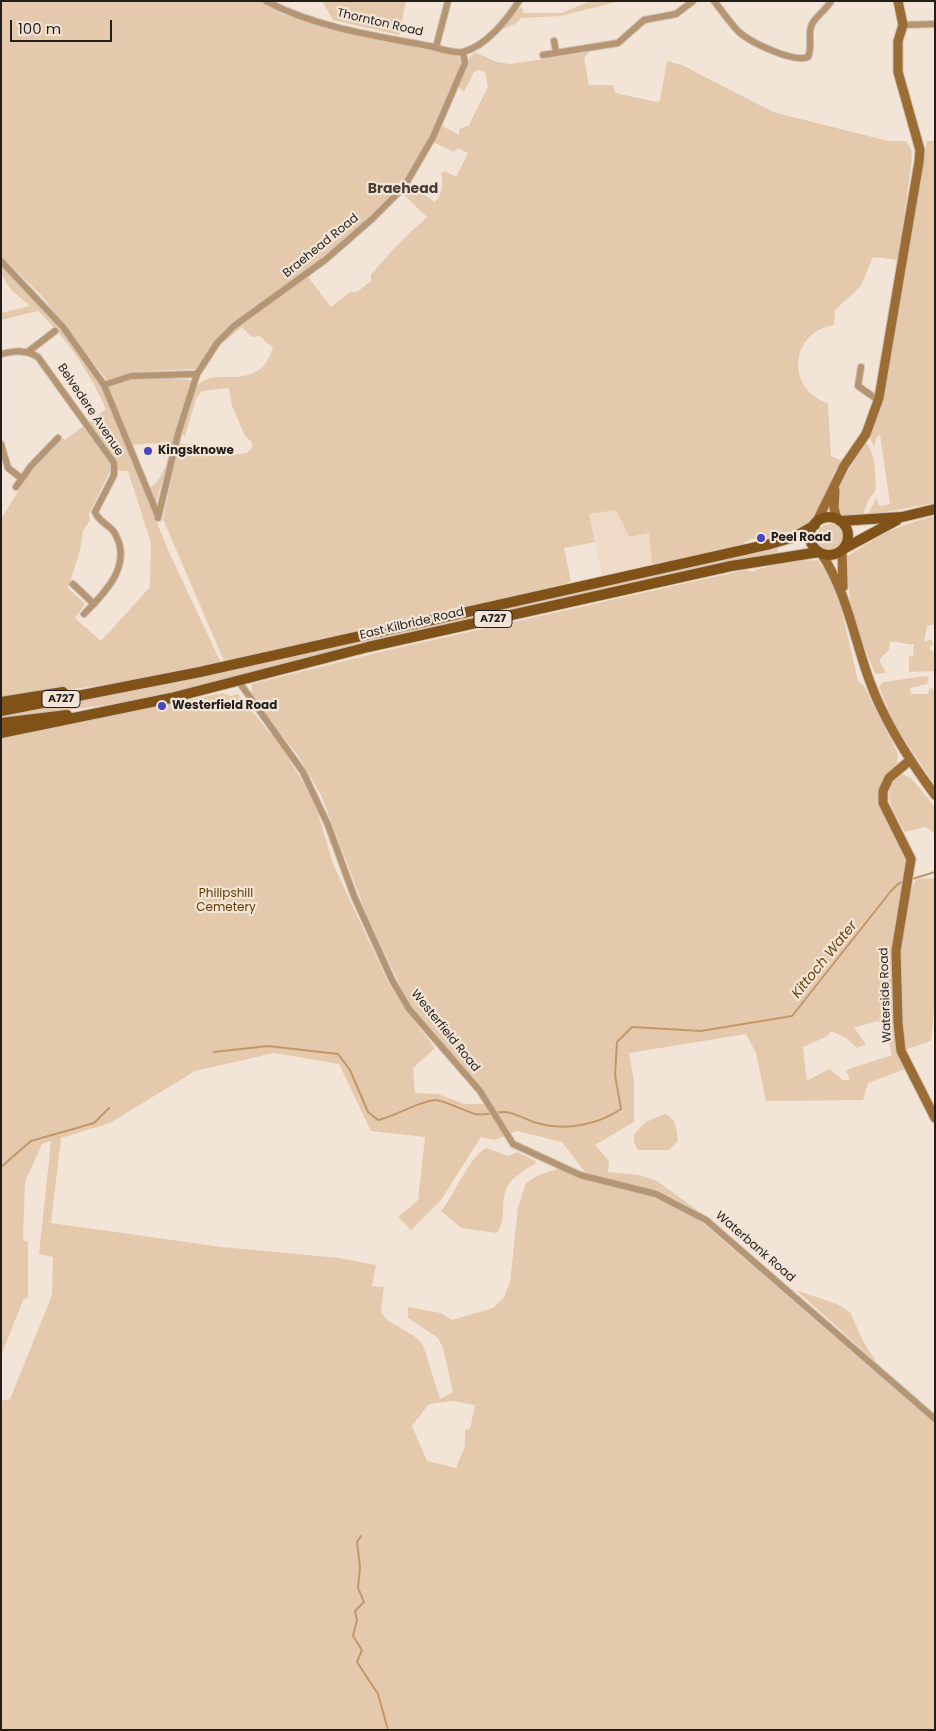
<!DOCTYPE html>
<style>
body{margin:0}
#map{position:relative;width:936px;height:1731px;overflow:hidden;background:#f2e5d7;font-family:Poppins,sans-serif}
canvas{display:block}
.frame{position:absolute;inset:0;border:2px solid #231e19;pointer-events:none}
.scale{position:absolute;left:10px;top:20px;width:102px;height:22px;box-sizing:border-box;border:2px solid #231e19;border-top:0;padding-left:6px;font-size:15px;line-height:18px;white-space:nowrap;color:#231e19;-webkit-text-stroke:4px #f2e5d7;paint-order:stroke}
</style>
<div id="map">
<canvas width="936" height="1731"></canvas>
<div class="frame"></div>
<div class="scale">100 m</div>
</div>
<script>
const ctx = document.querySelector('canvas').getContext('2d');
ctx.lineJoin = 'round';
function paint(path, color) { ctx.fillStyle = color; ctx.fill(path, 'evenodd'); }
function trace(path, color, width, dash) { ctx.strokeStyle = color; ctx.lineWidth = width; ctx.lineCap = dash ? 'butt' : 'round'; ctx.setLineDash(dash || []); ctx.stroke(path); }
function write(font, color, halo, rows, align = 'center') {
  ctx.font = font + ' Poppins,sans-serif'; ctx.lineWidth = 4.5; ctx.setLineDash([]); ctx.textBaseline = 'middle'; ctx.strokeStyle = halo; ctx.fillStyle = color; for (const [text, x, y, turn = 0] of rows) {
    ctx.save(); ctx.translate(x, y); ctx.rotate((+turn || 0) * Math.PI / 180); ctx.textAlign = isNaN(turn) ? turn : align; if (halo) ctx.strokeText(text, 0, 0); ctx.fillText(text, 0, 0); ctx.restore();
  }
}
const built = new Path2D(`
 M 616,510 L 629,537 L 649,533 L 652,564 L 602,575 L 589,514 Z`);
const green = new Path2D(`
 M 1,1 L 261,1 L 284,15 L 352,33 L 458,56 L 461,59 L 459,69 L 437,124 L 402,186 L 367,220 L 316,262 L 228,328 L 195,369 L 133,372 L 107,380 L 41,295 L 1,256 Z
 M 322,1 L 406,1 L 399,35 L 333,20 Z
 M 590,1 L 620,1 L 561,16 L 521,18 L 515,24 L 496,32 L 521,7 L 524,13 L 562,13 Z
 M 475,52 L 496,62 L 511,64 L 589,52 L 584,58 L 589,85 L 613,85 L 615,93 L 657,102 L 660,101 L 667,61 L 682,65 L 773,112 L 888,141 L 906,141 L 911,149 L 912,159 L 898,260 L 873,257 L 861,286 L 835,310 L 834,325 C 790,332 785,389 828,403 L 831,456 L 843,461 L 835,470 L 815,518 L 801,528 L 775,538 L 751,539 L 733,549 L 652,564 L 649,533 L 629,537 L 616,510 L 589,514 L 595,542 L 564,548 L 571,581 L 562,585 L 224,661 L 163,519 L 179,444 C 189,442 192,448 202,451 C 214,454 218,447 230,455 L 247,453 L 252,448 L 252,442 L 245,436 L 232,406 L 229,388 L 202,391 L 196,399 L 185,436 L 182,435 C 186,423 190,397 197,387 C 213,363 257,397 273,348 L 260,336 L 252,337 L 242,327 L 224,342 L 222,341 L 230,332 L 308,277 L 331,307 L 350,292 L 357,292 L 371,281 L 371,275 C 388,254 407,235 427,217 L 402,193 L 409,184 L 435,202 C 442,193 444,183 441,173 L 445,171 L 456,177 L 468,153 L 458,148 L 454,152 L 433,142 L 441,125 L 459,135 L 459,129 L 469,125 L 488,87 L 485,72 L 479,70 L 474,72 L 464,92 L 458,86 L 470,57 Z
 M 927,141 L 935,141 L 935,503 L 868,515 L 876,498 L 879,506 L 890,504 L 880,435 L 877,436 L 874,447 L 869,436 L 884,395 Z
 M 1,266 L 63,332 L 100,382 L 168,550 L 221,663 L 168,676 L 1,699 L 1,519 L 31,471 L 63,438 L 65,440 L 106,409 C 89,371 68,340 38,311 L 1,320 L 1,313 L 30,306 C 17,294 1,285 1,266 ZM 110,471 L 128,471 L 151,543 L 150,587 L 101,641 L 75,618 L 85,604 L 68,588 L 80,551 L 83,531 L 90,520 L 89,514 Z
 M 149,377 L 192,380 L 156,503 L 149,488 C 163,481 170,457 170,442 L 131,445 L 109,388 L 129,379 Z
 M 865,442 C 877,455 875,473 876,490 L 869,499 L 862,516 L 844,517 L 840,514 L 837,490 Z
 M 935,516 L 935,624 L 927,626 L 924,642 L 931,639 L 933,644 L 929,648 L 935,654 L 935,671 L 909,672 L 909,656 L 913,657 L 914,644 C 906,645 898,641 890,642 L 889,650 L 879,660 L 886,673 L 875,674 L 852,615 L 846,568 L 848,567 L 848,556 C 881,534 896,526 935,516 Z
 M817 537a13 13 0 1 1 26 0a13 13 0 1 1-26 0Z
 M 777,547 L 778,552 L 615,587 L 135,701 L 1,719 L 1,715 L 181,682 Z
 M 818,560 L 836,586 L 858,681 L 864,686 L 898,754 L 897,764 C 853,803 899,821 906,860 C 907,869 904,881 903,891 L 911,890 L 916,879 L 935,878 L 935,1003 L 931,1041 L 901,1051 L 908,1068 L 868,1083 L 863,1100 L 766,1101 L 756,1053 L 746,1034 L 629,1053 L 634,1081 L 634,1122 L 595,1145 L 609,1161 L 608,1172 L 639,1175 L 657,1181 L 700,1212 L 663,1193 L 585,1172 L 562,1142 L 517,1131 L 494,1140 L 481,1137 L 441,1200 L 411,1230 L 398,1217 L 418,1200 L 425,1137 L 371,1131 L 339,1064 L 274,1053 L 195,1071 L 110,1123 L 61,1138 L 51,1223 L 222,1247 L 339,1258 L 376,1265 L 372,1286 L 384,1287 L 381,1312 L 387,1320 L 414,1336 L 423,1345 L 440,1399 L 453,1392 L 443,1348 L 438,1338 L 408,1318 L 408,1307 L 441,1313 L 452,1320 L 493,1308 L 504,1297 L 510,1282 L 518,1207 L 526,1183 L 539,1175 L 557,1169 L 654,1197 L 697,1218 L 935,1424 L 935,1730 L 1,1730 L 1,1401 L 10,1399 L 52,1295 L 53,1257 L 39,1254 L 51,1141 L 42,1144 L 25,1182 L 23,1240 L 28,1242 L 28,1297 L 23,1300 L 1,1356 L 1,739 L 223,693 L 230,696 L 238,694 L 282,748 L 314,800 L 333,864 L 388,982 L 407,1012 L 435,1048 L 413,1068 L 415,1093 L 438,1094 L 464,1104 L 487,1104 L 480,1091 L 484,1090 L 411,1008 L 368,918 L 321,795 L 297,754 L 251,696 L 252,684 L 384,651 L 745,570 L 756,572 L 755,570 L 787,562 ZM 877,1021 L 885,1027 L 892,1055 L 846,1070 L 850,1080 L 843,1080 L 829,1069 L 807,1081 L 803,1047 L 828,1036 L 831,1031 L 846,1038 L 857,1048 L 866,1044 L 854,1028 ZM 452,1401 L 475,1405 L 470,1429 L 465,1430 L 465,1446 L 456,1468 L 427,1461 L 412,1426 L 429,1404 Z
 M 926,676 L 929,677 L 927,684 L 910,688 L 911,694 L 928,694 L 930,687 L 935,691 L 935,785 L 896,727 L 879,687 L 883,682 Z
 M 901,774 L 911,778 L 935,807 L 935,834 L 926,827 L 905,832 C 894,812 878,792 901,774 Z
 M 665,1114 C 677,1119 676,1129 678,1141 L 669,1150 L 638,1150 L 634,1142 L 634,1134 L 646,1122 Z
 M 487,1148 L 508,1156 L 518,1152 L 537,1162 C 527,1169 513,1176 507,1187 C 500,1202 507,1219 497,1233 L 461,1228 L 441,1211 C 454,1196 471,1153 487,1148 Z
 M 796,1290 L 837,1304 L 850,1312 L 863,1341 L 877,1363 Z`);
const stream = new Path2D(`
 M 912,879 L 935,872
 M 214,1052 L 268,1046 L 338,1054 L 350,1070 L 368,1112 L 378,1120 C 396,1116 417,1102 435,1100 C 443,1100 465,1111 475,1114 C 484,1116 495,1112 505,1112 C 517,1113 529,1122 541,1124 C 567,1131 599,1124 621,1109 L 615,1075 L 617,1042 L 632,1027 L 701,1031 L 792,1016 L 891,891 L 898,884 L 905,881
 M 1,1167 L 31,1141 L 94,1123 L 109,1108
 M 361,1536 L 357,1542 L 360,1567 L 358,1588 L 364,1602 L 355,1611 L 357,1620 L 353,1636 L 362,1650 L 357,1662 L 378,1694 L 388,1730`);
const street = new Path2D(`
 M 266,1 C 314,27 376,36 429,46 C 438,48 453,54 463,52 C 486,46 507,20 519,1
 M 714,1 C 722,11 730,23 739,32 C 751,43 794,63 808,57 C 813,46 807,34 812,24 C 817,15 826,10 831,1
 M 903,25 L 935,24
 M 554,41 L 556,52
 M 436,47 L 448,1
 M 543,55 L 618,43 L 644,20 L 676,14 L 693,1
 M 1,261 L 63,327 L 104,385 L 158,516
 M 29,351 L 55,331
 M 1,354 C 16,351 25,349 38,357 L 114,463 L 114,475 L 95,512 C 98,521 109,525 114,532 C 134,564 105,593 84,614
 M 861,367 L 858,386 L 878,400
 M 104,385 L 131,376 L 197,374
 M 1,444 L 8,468 L 21,478
 M 16,487 L 31,466 L 58,438
 M 158,518 L 178,434 L 197,374 L 217,343 L 234,326 L 325,260 L 372,219 L 404,187 L 433,137 L 465,63 L 463,52
 M 73,584 L 94,604
 M 239,679 L 242,686 L 303,772 L 328,825 L 354,896 L 392,980 L 409,1009 L 480,1091 L 513,1144 L 580,1175 L 656,1194 L 706,1220 L 935,1419`);
const secondary = new Path2D(`
 M 835,490 L 834,508 L 837,519
 M 816,523 L 844,466 L 866,434 L 879,398 L 919,162 L 920,150 L 898,72 L 898,41 L 903,25 L 898,1
 M 842,550 L 843,587
 M 821,553 C 847,592 854,639 870,682 C 885,723 909,760 935,795
 M 909,761 L 889,778 L 883,791 L 883,803 L 911,859 L 896,951 L 898,1023 L 901,1051 L 935,1118`);
const primary = new Path2D(`
 M810 536a19 19 0 1 1 38 0a19 19 0 1 1-38 0Z
 M 840,521 L 902,517 L 935,509
 M 845,548 L 897,520
 M 1,702 L 63,692
 M 1,711 L 200,672 L 770,544 L 794,537 L 815,525
 M 1,723 L 67,715
 M 1,733 L 171,698 L 368,647 L 731,566 L 819,552`);
const markers = [
 [148,451,5,"#4847bd"],
 [761,538,5,"#4847bd"],
 [162,706,5,"#4847bd"]
];
const shields = [
 [493,619,38],
 [61,699,38]
];
const shieldNames = [
 ["A727",493,619],
 ["A727",61,699]
];
const streetNames = [
 ["Thornton Road",380,23,13],
 ["Braehead Road",321,246,-39],
 ["Belvedere Avenue",90,410,56],
 ["East Kilbride Road",412,624,-13],
 ["Waterside Road",886,995,-92],
 ["Westerfield Road",445,1031,51],
 ["Waterbank Road",755,1247,41]
];
const poiNames = [
 ["Kingsknowe",158,451],
 ["Peel Road",771,538],
 ["Westerfield Road",172,706]
];
const parkNames = [
 ["Philipshill",226,894],
 ["Cemetery",226,908]
];
const neighbourhoodNames = [
 ["Braehead",403,189]
];
const waterNames = [
 ["Kittoch Water",825,960,-51]
];
paint(built, '#eedac7');
paint(green, '#e5c9ac');
trace(stream, '#c2976a', 2);
trace(street, '#cdc1b5', 8);
trace(secondary, '#cdc1b5', 11);
trace(primary, '#cdc1b5', 12);
trace(street, '#b69572', 6);
trace(secondary, '#9c6c35', 9);
trace(primary, '#815217', 10);
for (const [x, y, r, color] of markers) { const dot = new Path2D(); dot.arc(x, y, r, 0, 2 * Math.PI); ctx.fillStyle = color; ctx.fill(dot); trace(dot, '#f2e5d7', 2); }
for (const [x, y, w] of shields) { const box = new Path2D(); box.roundRect(x - w / 2, y - 8.5, w, 17, 4); ctx.fillStyle = '#f2e5d7'; ctx.fill(box); trace(box, '#231e19', 1); }
write('bold 11px', '#231e19', null, shieldNames);
write('12px', '#231e19', '#f2e5d7', streetNames);
write('bold 12px', '#231e19', '#f2e5d7', poiNames, 'left');
write('12px', '#633a00', '#f2e5d7', parkNames);
write('bold 14px', '#493e33', '#f2e5d7', neighbourhoodNames);
write('italic 14px', '#6e440d', '#f2e5d7', waterNames);
</script>
